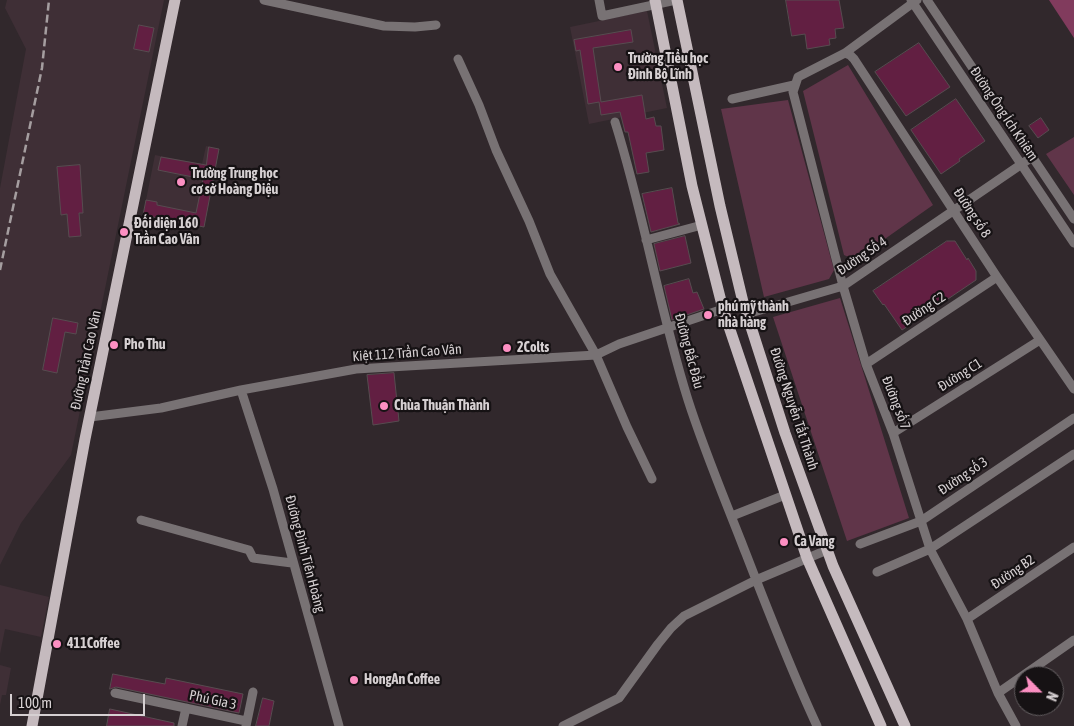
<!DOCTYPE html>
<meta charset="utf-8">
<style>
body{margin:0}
#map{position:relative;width:1074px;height:726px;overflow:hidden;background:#31282c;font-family:"Asap Condensed",sans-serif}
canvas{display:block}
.north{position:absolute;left:1014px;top:666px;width:50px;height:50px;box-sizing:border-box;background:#161214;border:1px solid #635e60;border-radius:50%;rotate:113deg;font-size:14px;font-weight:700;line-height:20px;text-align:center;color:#d6d0d2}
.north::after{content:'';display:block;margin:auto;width:18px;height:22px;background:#fc8fc2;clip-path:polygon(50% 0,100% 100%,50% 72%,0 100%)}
.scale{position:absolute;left:10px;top:694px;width:135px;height:22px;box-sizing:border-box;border:2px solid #d6d0d2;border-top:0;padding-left:6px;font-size:15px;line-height:18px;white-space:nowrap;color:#d6d0d2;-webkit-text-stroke:4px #161214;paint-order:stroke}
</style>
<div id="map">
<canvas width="1074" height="726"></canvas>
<div class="north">N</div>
<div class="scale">100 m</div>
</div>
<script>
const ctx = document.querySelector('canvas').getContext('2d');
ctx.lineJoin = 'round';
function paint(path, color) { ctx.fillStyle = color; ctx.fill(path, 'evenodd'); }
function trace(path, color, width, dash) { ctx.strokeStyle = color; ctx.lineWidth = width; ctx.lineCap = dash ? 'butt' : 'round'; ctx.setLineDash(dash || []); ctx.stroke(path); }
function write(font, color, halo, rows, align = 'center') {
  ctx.font = font + ' "Asap Condensed",sans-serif'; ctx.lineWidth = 4.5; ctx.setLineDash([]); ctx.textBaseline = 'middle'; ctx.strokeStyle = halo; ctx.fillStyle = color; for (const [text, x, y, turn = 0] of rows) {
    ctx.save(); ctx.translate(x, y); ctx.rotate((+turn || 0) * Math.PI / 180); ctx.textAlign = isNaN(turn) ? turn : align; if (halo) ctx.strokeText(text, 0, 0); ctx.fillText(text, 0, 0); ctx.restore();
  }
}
const built = new Path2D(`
 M 7,0 L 164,0 L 71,455 L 21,523 L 0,565 L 0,188 L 26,49 L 5,8 Z
 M 647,11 L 667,108 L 589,124 L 570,27 Z
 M 206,146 L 219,149 L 204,227 L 143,215 L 155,155 L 202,164 Z
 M 0,585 L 49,597 L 41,637 L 5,629 L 0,654 Z
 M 0,665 L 11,668 L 6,695 L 2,695 L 0,705 Z`);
const green = new Path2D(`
 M 848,65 L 933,205 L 855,260 L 844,255 L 803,91 Z
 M 788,100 L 834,270 L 829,279 L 764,297 L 721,109 Z
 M 1074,137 L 1074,195 L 1046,154 Z
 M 840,298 L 909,518 L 847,541 L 773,317 Z`);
const water = new Path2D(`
 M 1049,0 L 1074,0 L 1074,38 Z`);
const building = new Path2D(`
 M 786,0 L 839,0 L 844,28 L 835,29 L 836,38 L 829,39 L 830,45 L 807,49 L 805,34 L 792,36 Z
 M 139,25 L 154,28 L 149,52 L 134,49 Z
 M 631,30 L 633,42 L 593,48 L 601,102 L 642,95 L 646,119 L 654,117 L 656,126 L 661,126 L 664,150 L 646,153 L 649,172 L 637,174 L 628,132 L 625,132 L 620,112 L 601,115 L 599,102 L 588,104 L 580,50 L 576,51 L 574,40 Z
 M 919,43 L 950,87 L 906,116 L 875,72 Z
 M 956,99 L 985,141 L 959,159 L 960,161 L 941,174 L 911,130 Z
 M 1041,118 L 1049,130 L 1038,138 L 1029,126 Z
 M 209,147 L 219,149 L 204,227 L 143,215 L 146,200 L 157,202 L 157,205 L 196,213 L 203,179 L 158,170 L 161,157 L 206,165 Z
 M 80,165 L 83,213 L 79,213 L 81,236 L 69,237 L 67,214 L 61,215 L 57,167 Z
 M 672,188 L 678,223 L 680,224 L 651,232 L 642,194 Z
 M 685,236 L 691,263 L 660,271 L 654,244 Z
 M 947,241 L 955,241 L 967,260 L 968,258 L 976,271 L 976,280 L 902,330 L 884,304 L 883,305 L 873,291 Z
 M 689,279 L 693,293 L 697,292 L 704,309 L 672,320 L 664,286 Z
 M 53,318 L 78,323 L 76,334 L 65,332 L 57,373 L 43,370 Z
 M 394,373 L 399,421 L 373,425 L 367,375 Z
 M 113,674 L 165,684 L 166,678 L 243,694 L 239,713 L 116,687 L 110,689 Z
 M 263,698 L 274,701 L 269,726 L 256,726 Z
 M 110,709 L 174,723 L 174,726 L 107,726 Z`);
const minor = new Path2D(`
 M 264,0 L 384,26 L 415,27 L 436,25
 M 599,0 L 602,16 L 676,0
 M 911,0 L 1074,243
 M 917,0 L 845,53 L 798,77 L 793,92 L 843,286 L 866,364 L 893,433 L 930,549 L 967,619 L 998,693 L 1016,726
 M 927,0 L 1074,219
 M 845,53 L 850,55 L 854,59 L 997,277 L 1074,389
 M 458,59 L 479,105 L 496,150 L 529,221 L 550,274 L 596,355 L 627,427 L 652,479
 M 732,99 L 794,85
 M 615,122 C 644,214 659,308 688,400 C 703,447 723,495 741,541 C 765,603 789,666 817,726
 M 646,240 L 702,225
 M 747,314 L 843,286 L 1032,157
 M 866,364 L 997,277
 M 241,390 L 273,489 L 339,726
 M 90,417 L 161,408 L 241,390 L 356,369 L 596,355 L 619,344 L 723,309
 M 893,433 L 1040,340
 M 732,516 L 785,495
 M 141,520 L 249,550 L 253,558 L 292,563
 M 860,544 L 921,521 L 1074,418
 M 877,572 L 930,549 L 1074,454
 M 967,619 L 1074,547
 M 115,693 L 246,721
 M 998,693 L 1074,640
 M 182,726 L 186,708
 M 246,726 L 253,692
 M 563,726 L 619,698 L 658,644 L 671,628 L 684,616 L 756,580 L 827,550`);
const major = new Path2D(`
 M 655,0 L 692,186 L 723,309 L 807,558 L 881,726
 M 677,0 L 720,206 L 743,302 L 785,433 L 833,566 L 905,726
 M 32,726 L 85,439 L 175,0`);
const rail = new Path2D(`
 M 0,270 L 42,68 L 49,0`);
const markers = [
 [618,67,5,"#fc8fc2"],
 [181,182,5,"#fc8fc2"],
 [124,232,5,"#fc8fc2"],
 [708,315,5,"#fc8fc2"],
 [114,345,5,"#fc8fc2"],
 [507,348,5,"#fc8fc2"],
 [384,406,5,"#fc8fc2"],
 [784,542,5,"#fc8fc2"],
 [57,644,5,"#fc8fc2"],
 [354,680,5,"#fc8fc2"]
];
const poiNames = [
 ["Trường Tiểu học",628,59],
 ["Đinh Bộ Lĩnh",628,75],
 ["Trường Trung học",191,174],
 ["cơ sở Hoàng Diệu",191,190],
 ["Đối diện 160",134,224],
 ["Trần Cao Vân",134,240],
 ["phú mỹ thành",718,307],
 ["nhà hàng",718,323],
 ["Pho Thu",124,345],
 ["2Colts",517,348],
 ["Chùa Thuận Thành",394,406],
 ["Ca Vang",794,542],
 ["411Coffee",67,644],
 ["HongAn Coffee",364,680]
];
const streetNames = [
 ["Đường Ông Ích Khiêm",1004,114,56],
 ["Đường số 8",972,213,57],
 ["Đường Số 4",862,256,-34],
 ["Đường C2",924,309,-34],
 ["Đường Bắc Đẩu",689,351,75],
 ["Kiệt 112 Trần Cao Vân",407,353,-4],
 ["Đường Trần Cao Vân",86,360,-78],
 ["Đường C1",960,375,-32],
 ["Đường số 7",896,403,69],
 ["Đường Nguyễn Tất Thành",794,409,72],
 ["Đường số 3",963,476,-34],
 ["Đường Đinh Tiên Hoàng",305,554,75],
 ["Đường B2",1013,572,-34],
 ["Phú Gia 3",213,700,12]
];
paint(built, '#3f2f36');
paint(green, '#603549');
paint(water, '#813b5d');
paint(building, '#621f42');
trace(building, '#574c50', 1);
trace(minor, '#787274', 9);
trace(major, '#c5babe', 11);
trace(rail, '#a59ea0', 2.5, [8, 4]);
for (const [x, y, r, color] of markers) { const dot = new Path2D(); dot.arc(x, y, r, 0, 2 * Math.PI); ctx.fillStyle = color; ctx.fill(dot); trace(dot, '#161214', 2); }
write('bold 14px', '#d6d0d2', '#161214', poiNames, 'left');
write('14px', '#d6d0d2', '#161214', streetNames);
</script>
